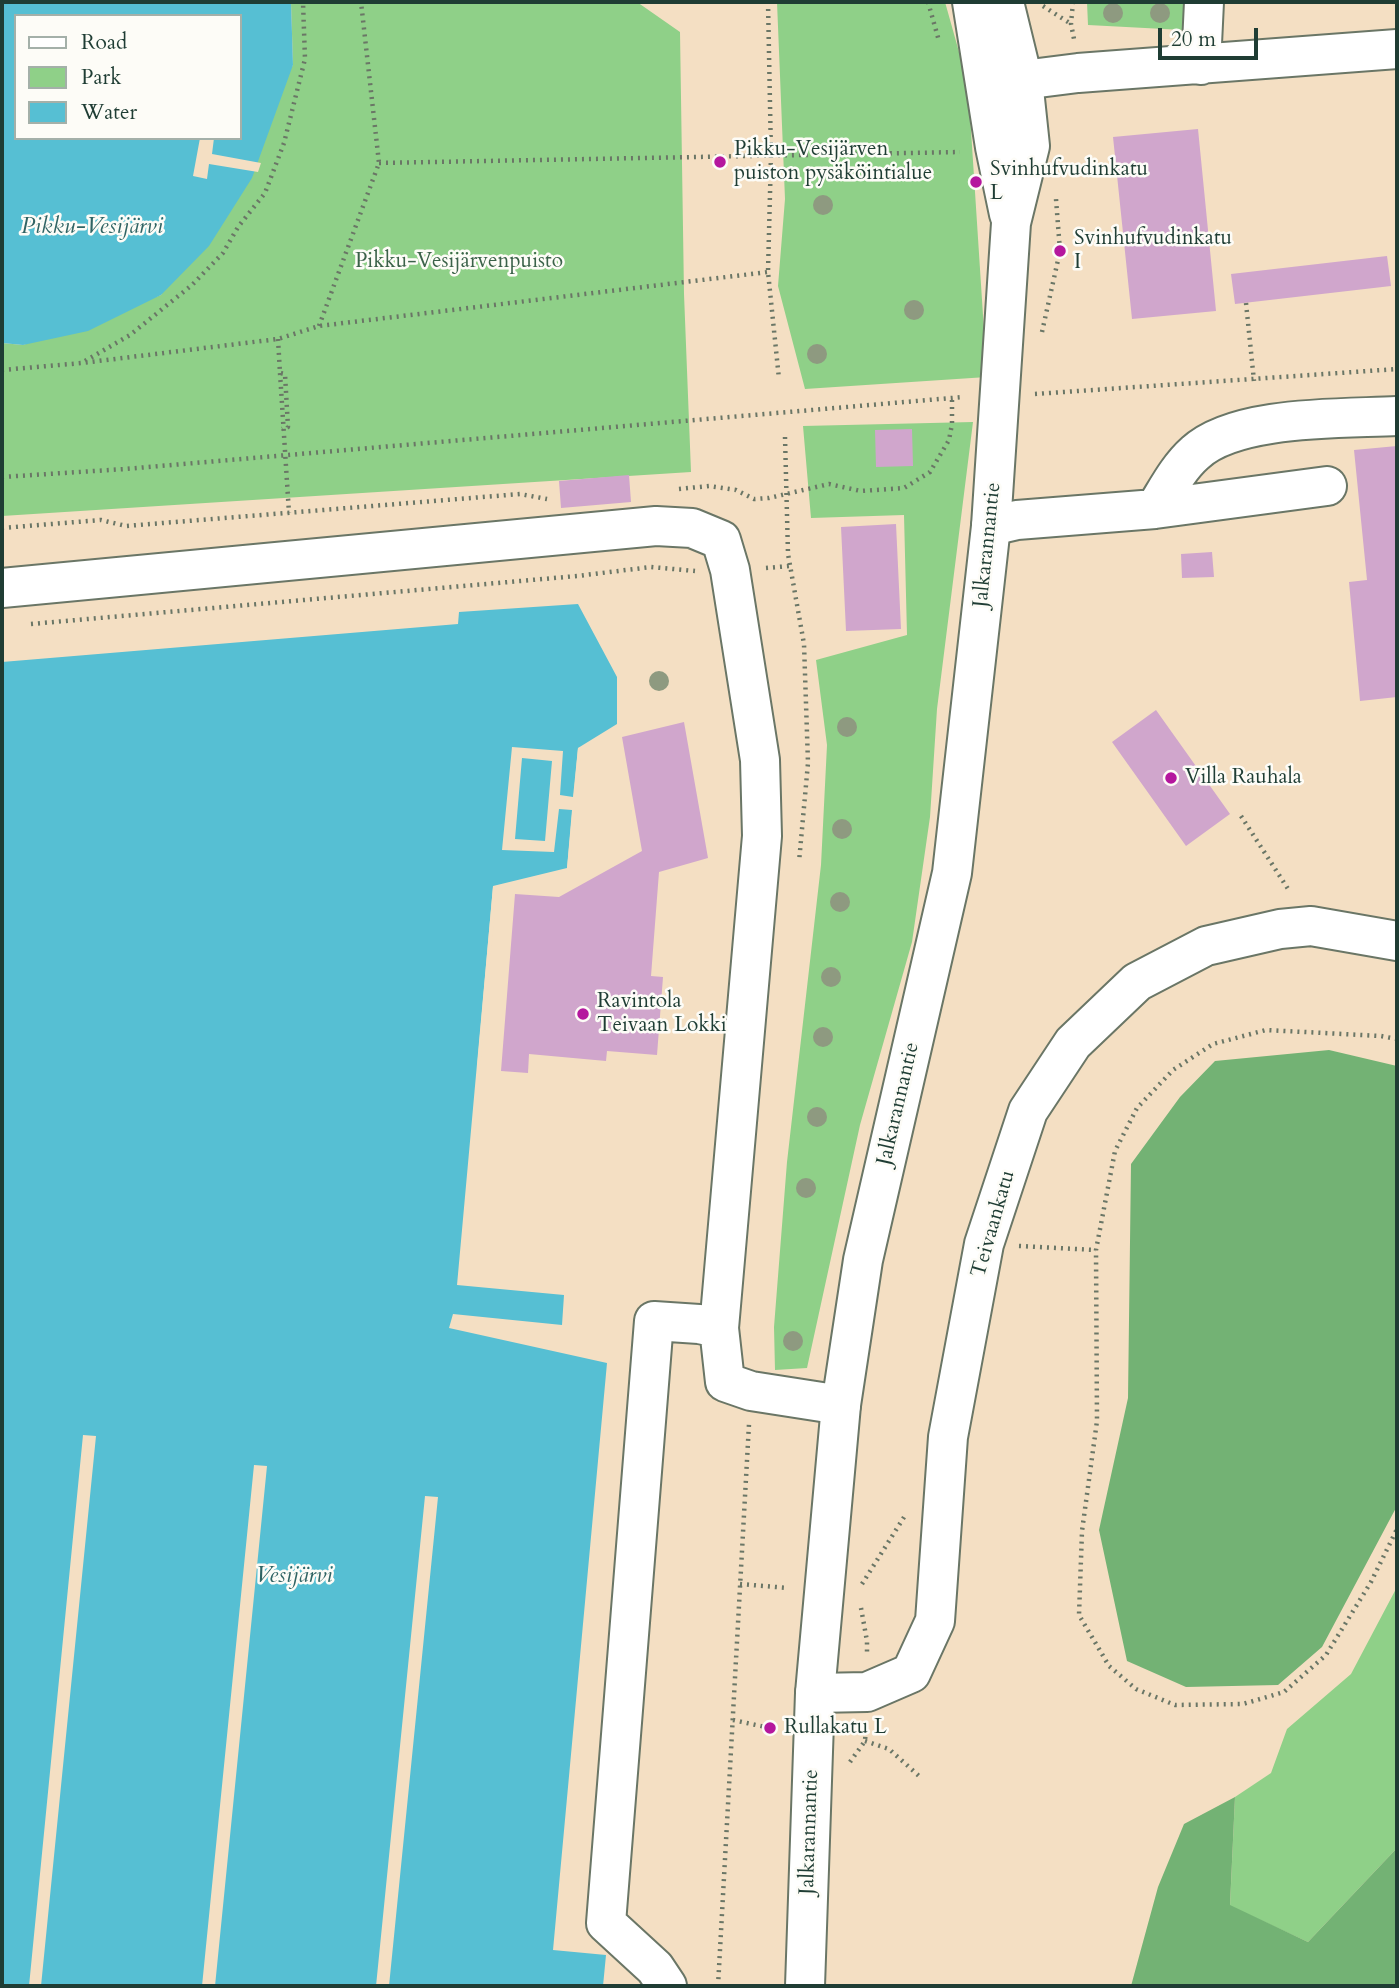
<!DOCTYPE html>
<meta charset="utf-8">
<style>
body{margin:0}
#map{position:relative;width:1399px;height:1988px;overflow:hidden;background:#f4dfc3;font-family:Cardo,serif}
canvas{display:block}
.frame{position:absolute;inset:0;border:4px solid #1f3d34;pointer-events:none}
.legend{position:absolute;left:14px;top:14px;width:228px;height:126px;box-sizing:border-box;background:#fdfcf7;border:2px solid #a4b0a9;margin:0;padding:9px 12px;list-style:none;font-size:21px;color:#1f3d34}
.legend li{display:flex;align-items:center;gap:14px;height:35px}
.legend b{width:35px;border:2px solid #a4b0a9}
.scale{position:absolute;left:1158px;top:28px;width:100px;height:32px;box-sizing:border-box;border:4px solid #1f3d34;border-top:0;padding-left:9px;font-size:21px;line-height:24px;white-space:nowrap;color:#1f3d34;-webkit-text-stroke:5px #fdfcf7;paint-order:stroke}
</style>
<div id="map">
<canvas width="1399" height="1988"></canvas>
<div class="frame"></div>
<ul class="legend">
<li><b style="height:9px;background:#fff"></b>Road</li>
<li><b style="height:19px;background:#8fd088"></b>Park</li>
<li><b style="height:19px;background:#56bfd3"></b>Water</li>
</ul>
<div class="scale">20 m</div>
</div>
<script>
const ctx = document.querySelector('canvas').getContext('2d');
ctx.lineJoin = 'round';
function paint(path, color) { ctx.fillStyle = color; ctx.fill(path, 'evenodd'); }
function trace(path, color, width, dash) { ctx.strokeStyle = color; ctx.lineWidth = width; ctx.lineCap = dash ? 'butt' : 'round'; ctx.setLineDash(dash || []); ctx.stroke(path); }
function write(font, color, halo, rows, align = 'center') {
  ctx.font = font + ' Cardo,serif'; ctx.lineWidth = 5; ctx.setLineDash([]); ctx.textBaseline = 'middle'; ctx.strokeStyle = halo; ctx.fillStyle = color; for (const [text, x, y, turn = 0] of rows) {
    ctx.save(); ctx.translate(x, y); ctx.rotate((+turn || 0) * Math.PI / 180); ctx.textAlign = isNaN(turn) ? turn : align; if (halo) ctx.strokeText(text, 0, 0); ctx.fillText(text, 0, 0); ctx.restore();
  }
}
const green = new Path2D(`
 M 291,2 L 637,2 L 680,32 L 684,294 L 691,472 L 2,516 L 2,343 L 23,345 L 161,295 L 293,65 Z
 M 777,2 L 945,2 L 968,84 L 987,377 L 805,389 L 778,286 L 785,199 Z
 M 1087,2 L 1184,2 L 1183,30 L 1088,25 Z
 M 973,422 L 937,709 L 930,817 L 912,942 L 860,1125 L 807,1368 L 775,1370 L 774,1327 L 787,1162 L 821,865 L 827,745 L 816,660 L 907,635 L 904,515 L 811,518 L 803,426 Z
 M 1397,1587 L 1397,1848 L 1308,1942 L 1230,1906 L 1235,1797 L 1271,1773 L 1287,1729 L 1351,1674 Z`);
const forest = new Path2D(`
 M 1329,1050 L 1397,1066 L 1397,1506 L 1322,1647 L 1278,1685 L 1186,1687 L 1127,1661 L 1099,1530 L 1128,1398 L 1131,1164 L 1180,1097 L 1215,1061 Z
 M 1235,1797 L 1230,1905 L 1308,1942 L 1397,1848 L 1397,1986 L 1131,1986 L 1158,1887 L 1184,1824 Z`);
const water = new Path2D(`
 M 2,2 L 291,2 L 293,65 L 252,178 L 209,246 L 161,295 L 88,331 L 23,345 L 2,343 ZM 16,16 L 240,16 L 240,138 L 16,138 Z
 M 578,604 L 617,677 L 617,724 L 578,748 L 567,869 L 493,887 L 457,1285 L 564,1295 L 562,1325 L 453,1314 L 449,1328 L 607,1363 L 553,1950 L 606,1955 L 603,1986 L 546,1984 L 545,1986 L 2,1986 L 2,662 L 458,624 L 459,612 Z`);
const pier = new Path2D(`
 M 200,138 L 214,138 L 212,154 L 261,163 L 258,172 L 209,164 L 207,179 L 193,176 Z
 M 589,745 L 581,750 L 570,870 L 497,889 L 480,1069 L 477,1068 L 493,886 L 567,868 L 572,810 L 559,809 L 554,852 L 502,850 L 512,747 L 563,751 L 560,795 L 573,797 L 578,748 ZM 522,758 L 552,761 L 545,841 L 515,839 Z
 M 83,1435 L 96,1436 L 41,1986 L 29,1986 Z
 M 254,1465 L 267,1466 L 215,1986 L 202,1986 Z
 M 425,1496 L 438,1497 L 389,1986 L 376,1986 Z`);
const building = new Path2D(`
 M 1198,129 L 1216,311 L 1132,319 L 1113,137 Z
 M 1387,256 L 1391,286 L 1235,304 L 1231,274 Z
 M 912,429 L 913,466 L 876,467 L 875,430 Z
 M 1397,446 L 1397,697 L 1360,701 L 1349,582 L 1367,580 L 1354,450 Z
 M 629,475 L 631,502 L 561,508 L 559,481 Z
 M 896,524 L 901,629 L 846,631 L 841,527 Z
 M 1212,552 L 1214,577 L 1182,578 L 1181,554 Z
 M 1156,710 L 1230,814 L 1186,846 L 1112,742 Z
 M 684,722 L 708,858 L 659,872 L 651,976 L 663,977 L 657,1055 L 607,1051 L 606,1061 L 529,1054 L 528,1073 L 501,1071 L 515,894 L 559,897 L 642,851 L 622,737 Z`);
const path = new Path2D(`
 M 768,2 L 771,155 L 768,272 L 779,379
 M 928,2 L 939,41
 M 1073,2 L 1071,24 L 1074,39
 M 1043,6 L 1071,24
 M 379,163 L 960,152
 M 1246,303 L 1254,381
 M 319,326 L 379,163 L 361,2
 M 1042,332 L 1060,251 L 1056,199
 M 278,339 L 280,373 L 285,374 L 288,427 L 282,429
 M 85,361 L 130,335 L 192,285 L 223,253 L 238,227 L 265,193 L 284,143 L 305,59 L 303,2
 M 2,370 L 82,363 L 278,339 L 319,326 L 768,272
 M 280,373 L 289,513
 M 1035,394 L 1397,369
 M 785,437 L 788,554 L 804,644 L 808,763 L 799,862
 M 2,477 L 125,469 L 963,397
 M 679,489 L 709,486 L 736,490 L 754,499 L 769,498 L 829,484 L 861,491 L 904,488 L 930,472 L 949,440 L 952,424 L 952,396
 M 2,528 L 101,520 L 126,526 L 520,494 L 547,499
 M 766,568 L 790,566
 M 31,624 L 577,576 L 651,567 L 695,571
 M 1241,816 L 1290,892
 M 1397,1039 L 1381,1036 L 1266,1030 L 1213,1044 L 1173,1070 L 1137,1108 L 1115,1151 L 1096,1250 L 1097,1421 L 1082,1531 L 1079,1615 L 1109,1666 L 1136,1689 L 1175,1705 L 1243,1704 L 1284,1692 L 1326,1655 L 1371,1582 L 1397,1529
 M 1019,1246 L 1096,1250
 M 740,1584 L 788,1588
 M 862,1584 L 906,1514
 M 861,1608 L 867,1641 L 867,1655
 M 733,1720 L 770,1728
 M 865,1741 L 889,1749 L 919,1776
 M 850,1762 L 865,1741 L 866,1727
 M 718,1986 L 749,1424`);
const minor = new Path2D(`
 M 1201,65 L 1204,2
 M 991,84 L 1078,73 L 1397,49
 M 1155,509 C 1167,490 1178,468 1195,453 C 1236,415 1342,419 1397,416
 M 991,526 L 1017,520 L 1155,509 L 1327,486
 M 2,588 L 656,526 L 692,528 L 721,540 L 730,570 L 760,760 L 762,836 L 719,1328 L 725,1382 L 751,1391 L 841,1405
 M 815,1693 L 867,1692 L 911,1673 L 935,1621 L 948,1437 L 984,1244 L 1028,1111 L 1073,1043 L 1137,982 L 1206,946 L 1280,929 L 1311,926 L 1397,941
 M 667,1986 L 655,1968 L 606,1923 L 654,1321 L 699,1324 L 719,1328`);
const major = new Path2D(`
 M 972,2 L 995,147 L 1009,214
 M 805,1986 L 815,1693 L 841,1405 L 863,1260 L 952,873 L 991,526 L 1011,223 L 1030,146 L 1023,80 L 1004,2`);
const trees = [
 [1113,13],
 [1160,13],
 [823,205],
 [914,310],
 [817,354],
 [659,681],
 [847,727],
 [842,829],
 [840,902],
 [831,977],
 [823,1037],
 [817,1117],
 [806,1188],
 [793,1341]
];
const markers = [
 [720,162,7,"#b5179e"],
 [976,182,7,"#b5179e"],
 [1060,251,7,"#b5179e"],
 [1171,778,7,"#b5179e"],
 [583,1014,7,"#b5179e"],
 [770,1728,7,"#b5179e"]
];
const poiNames = [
 ["Pikku-Vesijärven",734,150],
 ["puiston pysäköintialue",734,174],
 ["Svinhufvudinkatu",990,170],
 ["L",990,194],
 ["Svinhufvudinkatu",1074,239],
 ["I",1074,263],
 ["Villa Rauhala",1185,778],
 ["Ravintola",597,1002],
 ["Teivaan Lokki",597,1026],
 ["Rullakatu L",784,1728]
];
const parkNames = [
 ["Pikku-Vesijärvenpuisto",459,262]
];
const streetNames = [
 ["Jalkarannantie",988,545,-84],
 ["Jalkarannantie",899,1104,-77],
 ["Teivaankatu",994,1224,-74],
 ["Jalkarannantie",810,1832,-88]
];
const waterNames = [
 ["Pikku-Vesijärvi",92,228],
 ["Vesijärvi",294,1577]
];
paint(green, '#8fd088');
paint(forest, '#73b274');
paint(water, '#56bfd3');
paint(pier, '#f4dfc3');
paint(building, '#d0a6cc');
trace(minor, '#6a7666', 42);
trace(major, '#6a7666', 42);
trace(path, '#6a7666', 4.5, [2, 5]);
trace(minor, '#fff', 38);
trace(major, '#fff', 38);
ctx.fillStyle = '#8e9a80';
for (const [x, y] of trees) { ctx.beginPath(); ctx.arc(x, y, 10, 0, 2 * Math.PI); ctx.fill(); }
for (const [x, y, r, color] of markers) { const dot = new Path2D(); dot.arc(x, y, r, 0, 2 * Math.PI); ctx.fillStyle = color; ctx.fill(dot); trace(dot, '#fdfcf7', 2.5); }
write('21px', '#1f3d34', '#fdfcf7', poiNames, 'left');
write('21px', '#3b6249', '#fdfcf7', parkNames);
write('21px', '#1f3d34', '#fdfcf7', streetNames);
write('italic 23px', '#306464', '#fdfcf7', waterNames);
</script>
